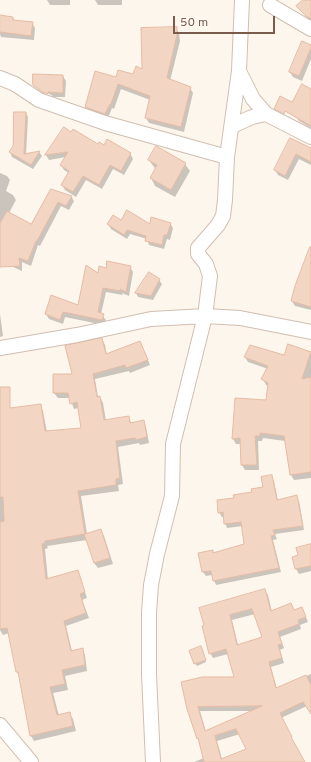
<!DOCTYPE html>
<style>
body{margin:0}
#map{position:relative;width:311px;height:762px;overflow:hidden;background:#fdf6ec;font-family:Overpass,sans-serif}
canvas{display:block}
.scale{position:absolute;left:173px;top:16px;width:102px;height:18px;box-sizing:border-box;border:2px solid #7a5c4d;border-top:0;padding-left:5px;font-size:12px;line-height:14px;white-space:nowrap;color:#7a5c4d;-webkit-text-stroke:3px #fffaf3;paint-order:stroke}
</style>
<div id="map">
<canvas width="311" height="762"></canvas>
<div class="scale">50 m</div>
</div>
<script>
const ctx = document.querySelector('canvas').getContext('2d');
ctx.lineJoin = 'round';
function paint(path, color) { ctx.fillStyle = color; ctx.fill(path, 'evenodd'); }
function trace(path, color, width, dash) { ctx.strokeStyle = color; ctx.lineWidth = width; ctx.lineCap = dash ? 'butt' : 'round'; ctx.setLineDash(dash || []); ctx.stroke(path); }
const shadow = new Path2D(`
 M 47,0 L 70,0 L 70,5 L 50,5 Z
 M 95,0 L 122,0 L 122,5 L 98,5 Z
 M 304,0 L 311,0 L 311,23 L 298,6 Z
 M 0,16 L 13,18 L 14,21 L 32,23 L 35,28 L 34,40 L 1,37 L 0,34 Z
 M 176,28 L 179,33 L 180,41 L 170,81 L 190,88 L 193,93 L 184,132 L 149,123 L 146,118 L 150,100 L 121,89 L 114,109 L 112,108 L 108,118 L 88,112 L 86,107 L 117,78 L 134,76 L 143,70 Z
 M 311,46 L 311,59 L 302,81 L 293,77 L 290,72 Z
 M 63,76 L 66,81 L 65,97 L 52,97 L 53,96 L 35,86 L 35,88 L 34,85 Z
 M 35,88 L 51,97 L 51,98 L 37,91 Z
 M 311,91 L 311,128 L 299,121 L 296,117 Z
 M 26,113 L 28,117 L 26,154 L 39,152 L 42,156 L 33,169 L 12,157 L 10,152 L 14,146 Z
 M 64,129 L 98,146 L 104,146 L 130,153 L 133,159 L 124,175 L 113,169 L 102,189 L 86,180 L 76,197 L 65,190 L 62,185 L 69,173 L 64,170 L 61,165 L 66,157 L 49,160 L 46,155 Z
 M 291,139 L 311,149 L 311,165 L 299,159 L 288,180 L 278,175 L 275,170 Z
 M 149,160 L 185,164 L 190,171 L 175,197 L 155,186 L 151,178 L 156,169 L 154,167 Z
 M 0,173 L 7,176 L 10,180 L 6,191 L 13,195 L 16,200 L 9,213 L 32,226 L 51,190 L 71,196 L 74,201 L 69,210 L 61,206 L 40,246 L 38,245 L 31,266 L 22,262 L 22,271 L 0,261 Z
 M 121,221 L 150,225 L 170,223 L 173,228 L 170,240 L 167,239 L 164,249 L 149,245 L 147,239 L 130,234 L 127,239 L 111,229 L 108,224 Z
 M 130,267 L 133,272 L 129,296 L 122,293 L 123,295 L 106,292 L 101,314 L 106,320 L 104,325 L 65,317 L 63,324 L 49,319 L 46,314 L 78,306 L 98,274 L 107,269 Z
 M 311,270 L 311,310 L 295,306 L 292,301 Z
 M 149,273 L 159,280 L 162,284 L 153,300 L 138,297 L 136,293 Z
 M 0,314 L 3,336 L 0,337 Z
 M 102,339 L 105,345 L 107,355 L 140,342 L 143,348 L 150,365 L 130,373 L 129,371 L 95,379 L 98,397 L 100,397 L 103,403 L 106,421 L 128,417 L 132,424 L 143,421 L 146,427 L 149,443 L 140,445 L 139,443 L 118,447 L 123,484 L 118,485 L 119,491 L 81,496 L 87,534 L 101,530 L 104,536 L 113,564 L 98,568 L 94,563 L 87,540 L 47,546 L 48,548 L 45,549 L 48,580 L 77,571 L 80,577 L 87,598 L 82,600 L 89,618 L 66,626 L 72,651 L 82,649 L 85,655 L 87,671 L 65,676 L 68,690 L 53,693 L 59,716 L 69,713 L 73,719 L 76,731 L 34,741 L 31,736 L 20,677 L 17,672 L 9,633 L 3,635 L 0,630 L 0,409 L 10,409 L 40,405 L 43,411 L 47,432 L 83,429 L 79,408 L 74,409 L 70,398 L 58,398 L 54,393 L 74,375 Z
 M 311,354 L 311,478 L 294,480 L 291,475 L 285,441 L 263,438 L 262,441 L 258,441 L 259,470 L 245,470 L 242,465 L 241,444 L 236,444 L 233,439 L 267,402 L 269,386 L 266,385 L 263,379 L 268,369 L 248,362 L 245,357 L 284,357 Z
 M 271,476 L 274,481 L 278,501 L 296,497 L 299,501 L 304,530 L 275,534 L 277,539 L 273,540 L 281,572 L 216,585 L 212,575 L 206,576 L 203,572 L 212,551 L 214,553 L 245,545 L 243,526 L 227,528 L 225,523 L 224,517 L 222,517 L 219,512 L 235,499 L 253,493 L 265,488 Z
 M 311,548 L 311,571 L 299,574 L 296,569 Z
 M 265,591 L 268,595 L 272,612 L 294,611 L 304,613 L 308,622 L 300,625 L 301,629 L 280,637 L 284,648 L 280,650 L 284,663 L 271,667 L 277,689 L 311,674 L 311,713 L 307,706 L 281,718 L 304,762 L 194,762 L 204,758 L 188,708 L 235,678 L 228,654 L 213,658 L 210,653 L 203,626 ZM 255,614 L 263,637 L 238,645 L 232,620 ZM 200,711 L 254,711 L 206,732 ZM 240,734 L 247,749 L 222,759 L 217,741 Z
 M 202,650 L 206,662 L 197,666 L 195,663 Z`);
const building = new Path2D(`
 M 303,0 L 311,0 L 311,19 L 306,16 L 296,6 Z
 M 0,15 L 13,17 L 13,20 L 33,22 L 31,36 L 0,32 Z
 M 177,27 L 177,35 L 167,78 L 191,87 L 181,127 L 145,118 L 150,96 L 118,84 L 111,104 L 110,104 L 105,114 L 85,107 L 95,71 L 116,77 L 118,70 L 133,74 L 136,66 L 142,69 L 141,28 Z
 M 302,41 L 311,45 L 311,48 L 299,76 L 289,72 Z
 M 33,74 L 63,75 L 63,93 L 48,92 L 48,94 L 43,92 L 33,85 Z
 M 302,84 L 311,89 L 311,126 L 285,111 L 284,114 L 274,109 L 280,96 L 292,102 Z
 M 14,112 L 26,112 L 24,154 L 40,151 L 31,165 L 9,152 L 13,146 Z
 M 64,127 L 71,132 L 73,129 L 98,144 L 99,142 L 104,145 L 107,139 L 131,153 L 121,171 L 110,165 L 99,185 L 83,176 L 73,192 L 61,185 L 69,171 L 60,165 L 68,152 L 45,155 Z
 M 290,138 L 311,148 L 311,162 L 296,154 L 285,176 L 274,170 Z
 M 156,146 L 186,163 L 171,190 L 150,178 L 157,165 L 148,160 Z
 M 51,189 L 72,196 L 66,206 L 58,202 L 37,241 L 36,241 L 28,261 L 19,258 L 20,266 L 0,267 L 0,223 L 7,211 L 31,224 Z
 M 127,210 L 150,224 L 151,217 L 171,223 L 167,235 L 164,235 L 162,245 L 145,241 L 146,236 L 127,230 L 124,235 L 107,224 L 113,215 L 121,220 Z
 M 310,247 L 311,247 L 311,307 L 291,301 L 295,286 Z
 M 107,261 L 131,266 L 126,292 L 120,289 L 121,291 L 103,288 L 98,312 L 104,314 L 102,320 L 63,312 L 60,320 L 45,314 L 51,295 L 78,305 L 86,265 L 98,273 L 99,266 L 106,268 Z
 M 149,272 L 160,279 L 151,296 L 135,293 Z
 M 102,338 L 106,354 L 140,341 L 148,360 L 126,368 L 125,365 L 93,374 L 97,397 L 100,396 L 104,420 L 129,416 L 130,423 L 144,420 L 147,437 L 136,440 L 135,438 L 116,441 L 120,478 L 116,479 L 116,485 L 78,491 L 85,534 L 101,529 L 110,558 L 94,563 L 84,534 L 45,541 L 45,543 L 42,544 L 46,579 L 78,570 L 85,592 L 80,594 L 86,613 L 64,621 L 71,651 L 83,648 L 85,665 L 62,670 L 65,684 L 50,687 L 57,715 L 70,712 L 73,726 L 30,736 L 18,672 L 16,672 L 7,628 L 0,629 L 0,522 L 4,521 L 3,497 L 0,497 L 0,387 L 10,387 L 10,408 L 41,404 L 45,431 L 81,428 L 77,402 L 70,404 L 68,393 L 53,393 L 53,374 L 72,374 L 65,346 Z
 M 288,344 L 311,352 L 302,379 L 311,377 L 311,472 L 290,475 L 284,436 L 260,433 L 260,436 L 255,436 L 257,465 L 241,465 L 240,438 L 232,439 L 235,398 L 266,400 L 268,383 L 261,379 L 268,366 L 244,357 L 250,345 L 284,355 Z
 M 272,475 L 277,500 L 297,495 L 303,526 L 273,530 L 275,535 L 271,536 L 279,568 L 213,581 L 211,571 L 202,572 L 198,553 L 213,550 L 213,553 L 244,544 L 241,522 L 224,524 L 223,512 L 218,513 L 217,500 L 234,498 L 233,495 L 252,492 L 251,489 L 263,487 L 261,477 Z
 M 311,544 L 311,566 L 295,569 L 292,557 L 298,555 L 296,548 Z
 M 265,589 L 271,611 L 291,603 L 294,610 L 302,607 L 306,617 L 298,620 L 299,624 L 278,632 L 282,644 L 278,645 L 282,658 L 269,662 L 276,688 L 306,675 L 311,685 L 311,714 L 303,702 L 280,713 L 292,737 L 291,737 L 305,762 L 204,762 L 198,738 L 197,739 L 187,709 L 181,682 L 202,677 L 234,677 L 226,649 L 209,654 L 202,626 L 204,625 L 199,608 ZM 252,609 L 262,637 L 237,645 L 230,615 ZM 262,706 L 205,731 L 198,707 ZM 236,729 L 246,749 L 221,759 L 215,736 Z
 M 201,646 L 206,660 L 194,664 L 189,651 Z`);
const minor = new Path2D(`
 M 270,5 L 311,29
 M 239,71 L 253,99 L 266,114
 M 0,78 L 15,84 L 39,100 L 105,123 L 227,157
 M 232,126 L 252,117 L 266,114 L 311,137
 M 0,348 L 77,335 L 151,319 L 205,316 L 240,318 L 311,332
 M 0,725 L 31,762
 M 153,762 L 149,674 L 149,613 L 151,585 L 157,554 L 172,496 L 173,444 L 205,316 L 210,276 L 206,264 L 198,254 L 198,248 L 218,225 L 223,216 L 225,200 L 227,157 L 239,71 L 242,0`);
paint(shadow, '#0003');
paint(building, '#f3d5c3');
trace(building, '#e6bba3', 1);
trace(minor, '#d1beb0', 16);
trace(minor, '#fff', 14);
</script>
